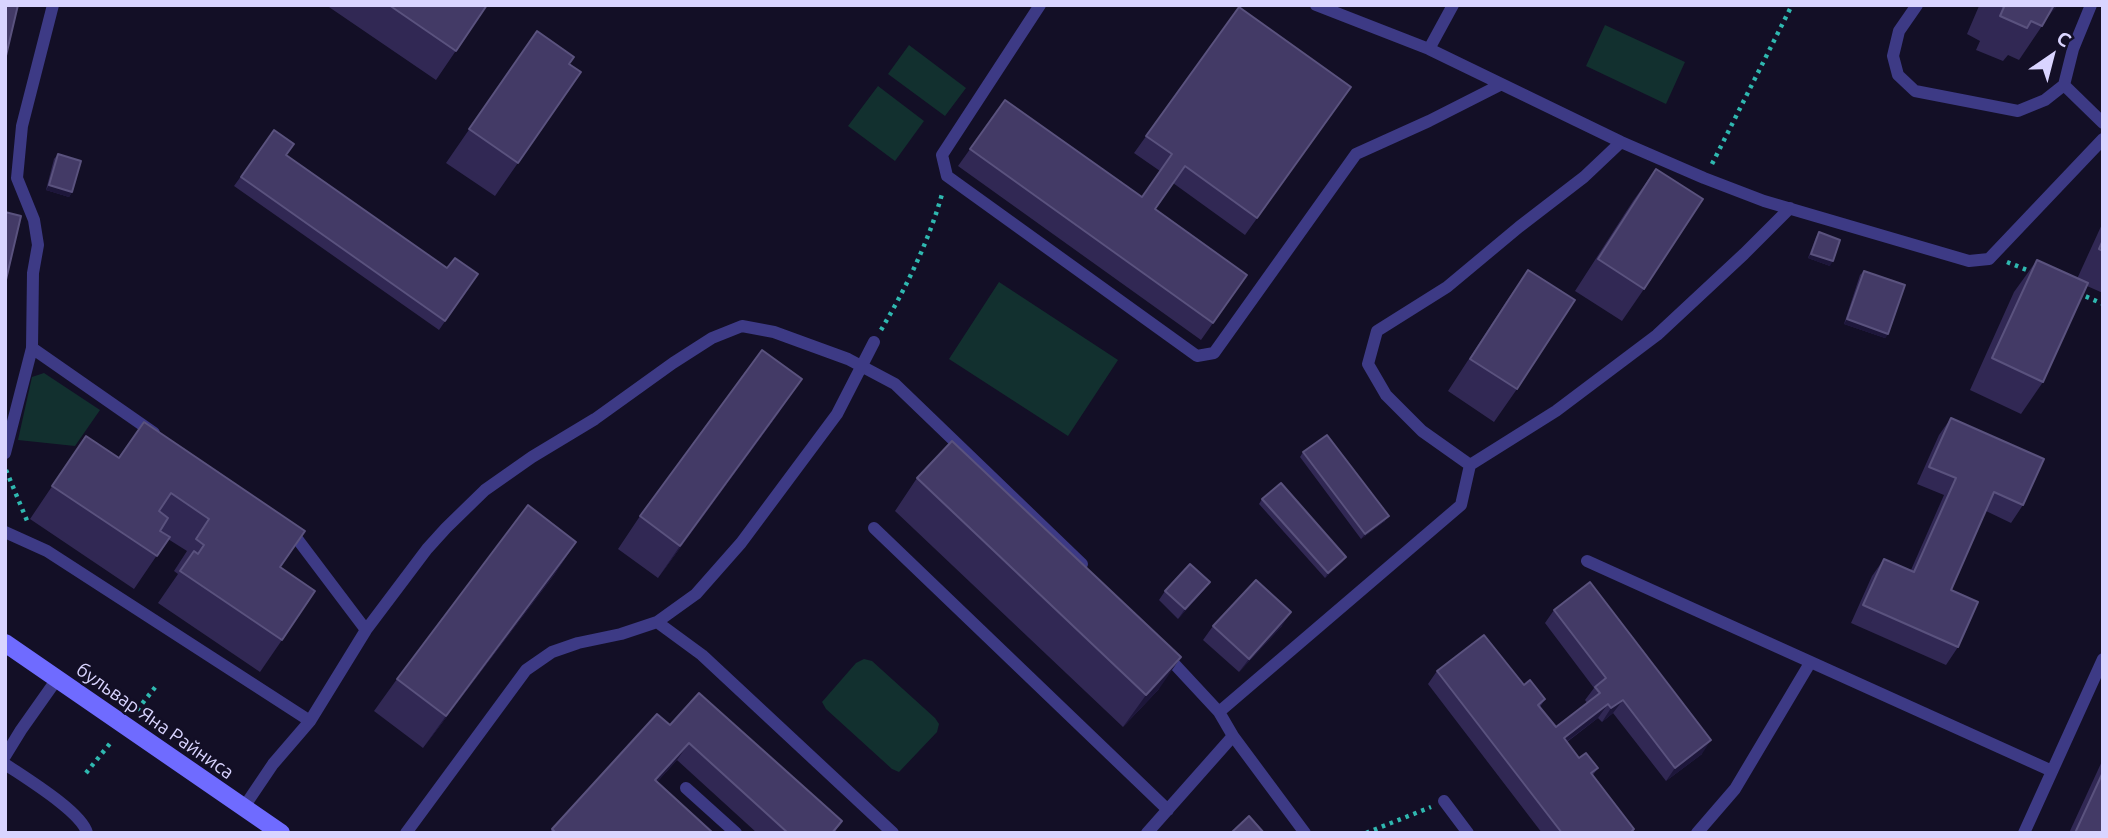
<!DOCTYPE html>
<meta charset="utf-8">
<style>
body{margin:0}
#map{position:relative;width:2108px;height:838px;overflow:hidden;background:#130f26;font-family:Ubuntu,sans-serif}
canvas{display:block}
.frame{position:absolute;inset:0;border:7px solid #d9d4ff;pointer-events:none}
.north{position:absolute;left:2017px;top:21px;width:70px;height:70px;-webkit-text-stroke:5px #130f26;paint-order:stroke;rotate:35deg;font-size:19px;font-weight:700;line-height:28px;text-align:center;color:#d9d4ff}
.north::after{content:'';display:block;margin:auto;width:24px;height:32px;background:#d9d4ff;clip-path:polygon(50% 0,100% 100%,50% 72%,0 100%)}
</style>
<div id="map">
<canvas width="2108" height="838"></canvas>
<div class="frame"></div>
<div class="north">С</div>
</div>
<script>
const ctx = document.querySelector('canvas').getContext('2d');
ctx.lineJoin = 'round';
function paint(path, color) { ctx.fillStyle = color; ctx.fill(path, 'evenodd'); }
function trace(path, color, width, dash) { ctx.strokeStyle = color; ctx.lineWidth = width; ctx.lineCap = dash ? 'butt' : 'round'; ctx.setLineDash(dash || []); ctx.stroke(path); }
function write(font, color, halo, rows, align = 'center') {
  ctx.font = font + ' Ubuntu,sans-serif'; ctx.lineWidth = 5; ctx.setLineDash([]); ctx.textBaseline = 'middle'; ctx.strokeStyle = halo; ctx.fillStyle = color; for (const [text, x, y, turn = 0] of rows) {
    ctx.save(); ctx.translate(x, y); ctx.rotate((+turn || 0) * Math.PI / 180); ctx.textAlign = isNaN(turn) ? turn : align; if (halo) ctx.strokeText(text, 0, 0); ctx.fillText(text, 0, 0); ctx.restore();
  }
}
const green = new Path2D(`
 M 1605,25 L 1685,62 L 1666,104 L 1586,66 Z
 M 909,45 L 966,88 L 945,116 L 888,74 Z
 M 878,86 L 924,121 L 895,161 L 848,126 Z
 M 999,282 L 1118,360 L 1068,436 L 949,359 Z
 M 44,373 L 100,410 L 75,446 L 18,440 L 32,377 Z
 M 864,659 L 872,661 L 935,718 L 939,724 L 937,732 L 899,772 L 892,769 L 826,709 L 822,702 L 856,663 Z`);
const path = new Path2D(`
 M 1712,164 L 1792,5
 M 2007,262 L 2032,272
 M 2078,293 L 2103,304
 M 881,330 C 906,288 929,241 942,194
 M 6,470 L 28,523
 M 137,710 L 157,685
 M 86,773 L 112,741
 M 1366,833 L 1431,807`);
const service = new Path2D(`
 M 53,5 L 22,126 L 17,178 L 34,220 L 38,245 L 33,273 L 32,348 L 154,433
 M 1040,5 L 942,155 L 947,176 L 1197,356 L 1214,353 L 1356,154 L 1429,121 L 1500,85
 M 1316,5 L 1429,49 L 1621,142 L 1704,178 L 1764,201 L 1969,261 L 1989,259 L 2103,139
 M 1917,5 L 1899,31 L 1893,56 L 1898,75 L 1915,91 L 2018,111 L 2045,100 L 2064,85 L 2073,49 L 2091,5
 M 1429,49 L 1453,5
 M 2064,85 L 2103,123
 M 5,453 L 32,348
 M 1470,465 L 1422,431 L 1386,395 L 1368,364 L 1377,331 L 1447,287 L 1519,227 L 1584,177 L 1621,142
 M 289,528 L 366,630
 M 874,528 L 1168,810
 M 5,532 L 47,551 L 310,721
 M 1587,561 L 2052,771
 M 657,622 L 702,655 L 893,833
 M 1166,655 L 1219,712 L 1233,736 L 1305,833
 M 1219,712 L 1461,505 L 1470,465 L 1556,411 L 1657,335 L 1744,254 L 1790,208
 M 5,756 L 21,730 L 57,679
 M 5,764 C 24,777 82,812 87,833
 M 686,788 L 736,833
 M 1444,801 L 1468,833
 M 244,807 L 273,764 L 310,721 L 366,630 L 427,549 L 446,528 L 485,490 L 532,457 L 595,419 L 673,363 L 712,338 L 742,326 L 774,332 L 848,359 L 895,384 L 1082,564
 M 406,833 L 526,670 L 552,652 L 578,643 L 621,634 L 657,622 L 696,594 L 741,543 L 837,414 L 874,342
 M 1147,833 L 1233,736
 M 1697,833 L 1735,789 L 1810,663
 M 2024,833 L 2103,659`);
const secondary = new Path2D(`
 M 5,643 L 281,833`);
const wall = new Path2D(`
 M 326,5 L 487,5 L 436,80 Z
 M 1978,5 L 2058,5 L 2049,15 L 2042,26 L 2019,60 L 2008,55 L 2003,61 L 1976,50 L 1980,41 L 1967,34 L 1979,6 Z
 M 1239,7 L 1351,87 L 1245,235 L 1173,183 L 1155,209 L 1247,275 L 1201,340 L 958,166 L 1005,100 L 1142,197 L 1160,171 L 1134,153 Z
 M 537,31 L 569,64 L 581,72 L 495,196 L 446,163 Z
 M 274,130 L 286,155 L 447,268 L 478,274 L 439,330 L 234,186 Z
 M 58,154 L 72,192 L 69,197 L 46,190 L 54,159 Z
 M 1656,169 L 1644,289 L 1622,321 L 1575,291 L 1633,201 Z
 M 2103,222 L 2103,293 L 2087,286 L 2043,382 L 2021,414 L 1970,390 L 2014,292 L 2037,260 L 2077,279 Z
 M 1819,232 L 1830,266 L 1808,258 L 1816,237 Z
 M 1528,270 L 1517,389 L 1494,422 L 1448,391 L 1506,302 Z
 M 1864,271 L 1888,334 L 1885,338 L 1844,324 L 1860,275 Z
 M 780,411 L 658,578 L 618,549 L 640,516 Z
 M 1951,418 L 2023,505 L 2011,523 L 1986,511 L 1951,590 L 1958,647 L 1946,665 L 1851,623 L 1872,576 L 1884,559 L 1911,570 L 1944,495 L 1917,484 L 1939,435 Z
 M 144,422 L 280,567 L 282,640 L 260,672 L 158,603 L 178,574 L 174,571 L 187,551 L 168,539 L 134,589 L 30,519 L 86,436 L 118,458 Z
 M 1303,452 L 1385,521 L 1361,539 L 1300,457 Z
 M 917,478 L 1159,689 L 1123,727 L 895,511 Z
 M 1262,499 L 1343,561 L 1325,578 L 1259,504 Z
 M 576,542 L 554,575 L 423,748 L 374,711 L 397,679 Z
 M 1210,582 L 1203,591 L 1178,619 L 1159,600 L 1165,591 Z
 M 1554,610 L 1702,754 L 1666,781 L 1613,713 L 1602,722 L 1598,718 L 1567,742 L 1579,758 L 1598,768 L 1593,775 L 1634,829 L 1632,833 L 1542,833 L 1428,684 L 1437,671 L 1524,685 L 1545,699 L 1540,707 L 1556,727 L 1587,703 L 1585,700 L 1594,688 L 1545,623 Z
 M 1213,626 L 1282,626 L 1239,672 L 1203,640 Z
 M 670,725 L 842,821 L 834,833 L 757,833 L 677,760 L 657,782 L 713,833 L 549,833 L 552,829 Z
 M 2103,759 L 2103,833 L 2069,833 Z`);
const shadedWall = new Path2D(`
 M 2051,5 L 2058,5 L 2055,9 L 2039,23 Z
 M 49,185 L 72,192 L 69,197 L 46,190 Z
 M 1811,254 L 1833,261 L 1830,266 L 1808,258 Z
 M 1847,319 L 1888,334 L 1885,338 L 1844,324 Z
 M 802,379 L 780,411 L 658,578 L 680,546 Z
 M 1389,516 L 1385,521 L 1361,539 L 1365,534 Z
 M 576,542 L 554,575 L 423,748 L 446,716 Z
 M 1346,557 L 1343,561 L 1325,578 L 1328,573 Z
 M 1210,582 L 1203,591 L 1178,619 L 1185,609 Z
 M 1291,612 L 1282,626 L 1239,672 L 1249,659 Z
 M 1181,657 L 1159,689 L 1123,727 L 1146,695 Z
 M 1623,700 L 1613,713 L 1602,722 L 1611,708 Z
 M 1608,704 L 1598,718 L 1554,751 L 1564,738 Z
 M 1711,740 L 1702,754 L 1666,781 L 1675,768 Z
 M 689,743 L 677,760 L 643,797 L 655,780 Z`);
const building = new Path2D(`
 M 5,5 L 18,5 L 5,60 Z
 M 389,5 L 487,5 L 456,51 Z
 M 2000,5 L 2054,5 L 2042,26 L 2031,21 L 2027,28 L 2000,16 L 2004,7 Z
 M 1239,7 L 1351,87 L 1257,218 L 1185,166 L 1155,209 L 1247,275 L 1213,323 L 970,149 L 1005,100 L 1142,197 L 1172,154 L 1146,136 Z
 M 537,31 L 574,57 L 569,64 L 581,72 L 518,163 L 469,129 Z
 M 274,130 L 294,144 L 286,155 L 447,268 L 455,258 L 478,274 L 445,321 L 241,177 Z
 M 58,154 L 81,161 L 72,192 L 49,185 Z
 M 1656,169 L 1703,199 L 1644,289 L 1598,259 Z
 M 5,212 L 21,216 L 5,284 Z
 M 1819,232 L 1840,240 L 1833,261 L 1811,254 Z
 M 2103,240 L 2103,251 L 2099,249 Z
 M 2037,260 L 2088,283 L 2043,382 L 1992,358 Z
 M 1528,270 L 1575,300 L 1517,389 L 1470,359 Z
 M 1864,271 L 1905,285 L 1888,334 L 1847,319 Z
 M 762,350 L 802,379 L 680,546 L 640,516 Z
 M 1951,418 L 2044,459 L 2023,505 L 1994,492 L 1951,590 L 1978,602 L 1958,647 L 1863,605 L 1884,559 L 1914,572 L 1956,478 L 1929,467 Z
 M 144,422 L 305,531 L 280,567 L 315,591 L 282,640 L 180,571 L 194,551 L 198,554 L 204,545 L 196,539 L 209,519 L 171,493 L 159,511 L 168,518 L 160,531 L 170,537 L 157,556 L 52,486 L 86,436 L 119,458 Z
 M 1327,435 L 1389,516 L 1365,534 L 1303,452 Z
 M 952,441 L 1181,657 L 1146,695 L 917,478 Z
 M 1281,483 L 1346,557 L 1328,573 L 1262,499 Z
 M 528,505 L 576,542 L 446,716 L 397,679 Z
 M 1190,564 L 1210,582 L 1185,609 L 1165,591 Z
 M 1256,580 L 1291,612 L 1249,659 L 1213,626 Z
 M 1590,582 L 1711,740 L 1675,768 L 1623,700 L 1611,708 L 1608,704 L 1564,738 L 1579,758 L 1586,753 L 1598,768 L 1591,773 L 1634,829 L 1630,833 L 1562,833 L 1437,671 L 1484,635 L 1524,685 L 1530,680 L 1545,699 L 1538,705 L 1556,727 L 1600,693 L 1595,687 L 1606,678 L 1554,610 Z
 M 699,693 L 842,821 L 832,833 L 788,833 L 689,743 L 655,780 L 713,833 L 556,833 L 552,829 L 657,714 L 670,725 Z
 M 2103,772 L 2103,833 L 2075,833 Z
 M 1249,816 L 1264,833 L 1231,833 Z`);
const streetNames = [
 ["бульвар Яна Райниса",155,721,35]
];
paint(green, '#12302f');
trace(path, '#2fb8b0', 4.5, [3.5, 5]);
trace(service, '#3d3a85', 12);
trace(secondary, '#6f6bff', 18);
paint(wall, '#312854');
paint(shadedWall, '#1d163a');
paint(building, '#433a66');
trace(building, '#5a527e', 2);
write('19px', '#d9d4ff', '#130f26', streetNames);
</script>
